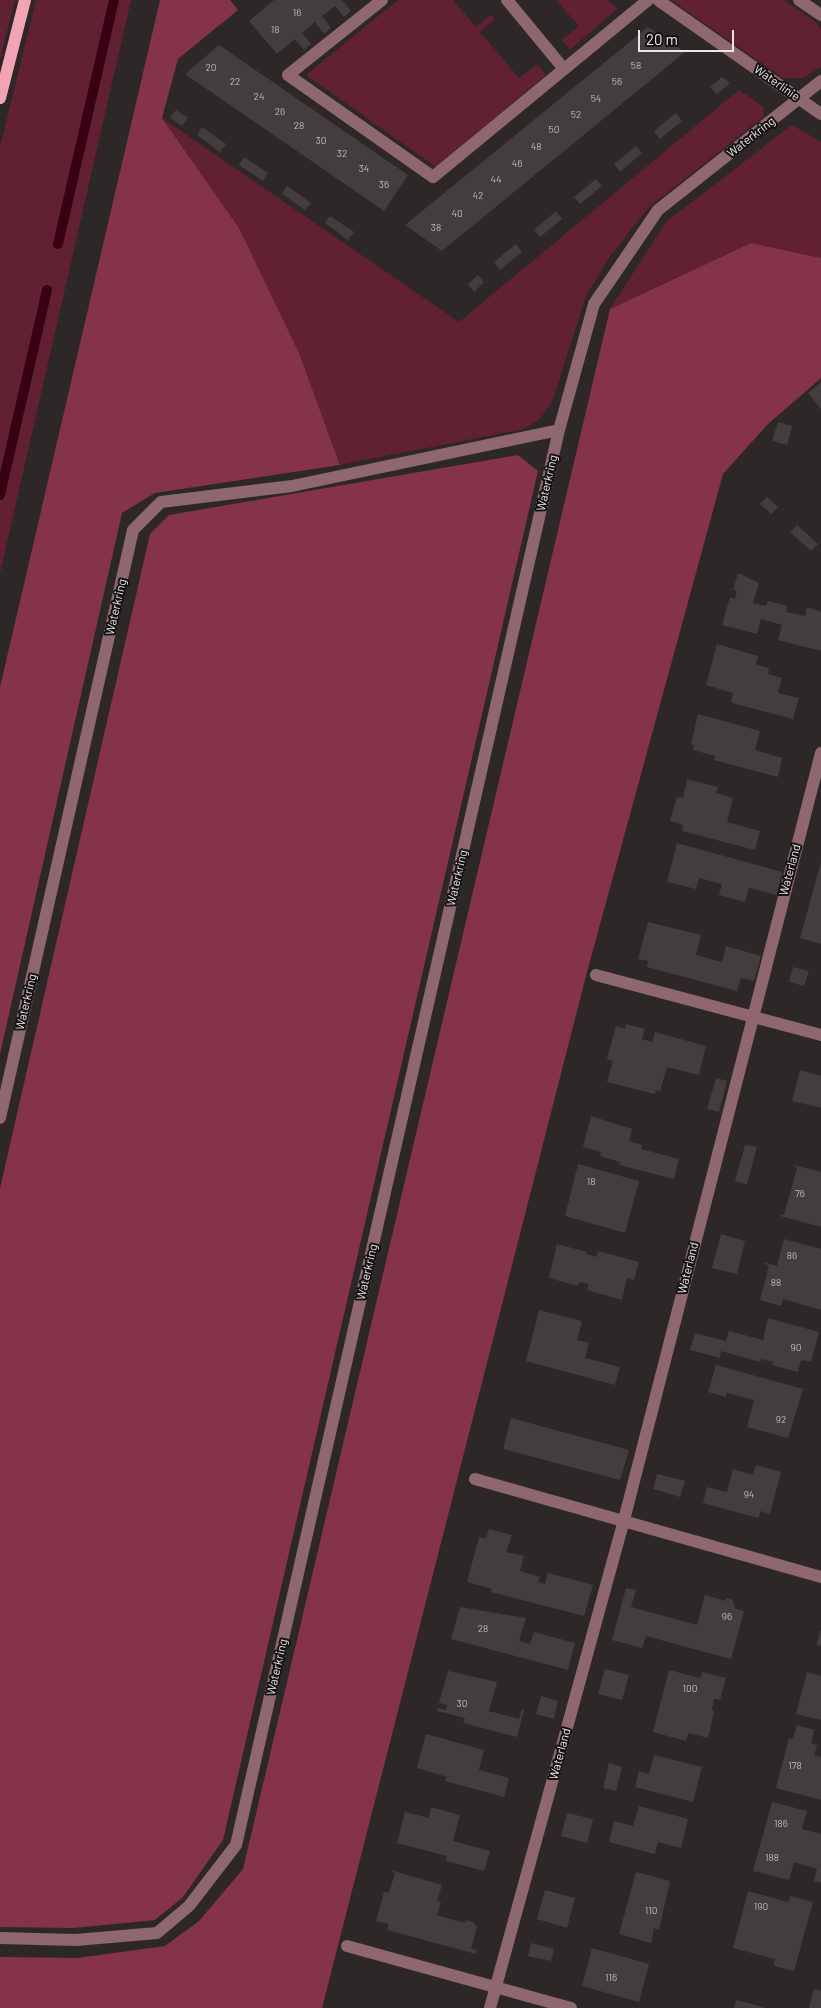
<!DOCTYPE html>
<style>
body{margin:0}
#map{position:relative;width:821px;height:2008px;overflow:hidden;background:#2e2728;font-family:Barlow,sans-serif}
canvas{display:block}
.scale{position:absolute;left:638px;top:30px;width:96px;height:22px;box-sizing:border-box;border:2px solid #eae5e6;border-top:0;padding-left:6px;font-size:15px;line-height:18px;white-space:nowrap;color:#eae5e6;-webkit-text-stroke:4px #141112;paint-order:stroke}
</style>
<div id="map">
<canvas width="821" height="2008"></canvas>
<div class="scale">20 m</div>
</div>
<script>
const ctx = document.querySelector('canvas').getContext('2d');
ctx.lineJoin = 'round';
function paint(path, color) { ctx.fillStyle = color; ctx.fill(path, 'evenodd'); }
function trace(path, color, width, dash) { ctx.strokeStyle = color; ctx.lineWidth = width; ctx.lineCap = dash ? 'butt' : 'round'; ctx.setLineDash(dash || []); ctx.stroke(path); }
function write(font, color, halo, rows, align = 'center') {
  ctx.font = font + ' Barlow,sans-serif'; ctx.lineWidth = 4; ctx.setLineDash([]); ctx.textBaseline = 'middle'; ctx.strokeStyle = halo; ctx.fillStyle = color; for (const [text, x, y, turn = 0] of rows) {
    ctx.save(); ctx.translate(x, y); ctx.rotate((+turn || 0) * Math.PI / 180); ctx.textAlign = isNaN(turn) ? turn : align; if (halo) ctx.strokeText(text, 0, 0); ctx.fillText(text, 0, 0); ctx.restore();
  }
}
const green = new Path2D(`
 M 0,0 L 15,0 L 0,59 Z
 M 36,0 L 131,0 L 0,573 L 0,147 Z
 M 398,0 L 453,0 L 476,27 L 491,15 L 495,19 L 480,32 L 519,78 L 538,64 L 546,75 L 436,167 L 306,75 Z
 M 556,0 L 607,0 L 618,8 L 570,50 L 562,40 L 579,26 Z
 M 671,0 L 784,0 L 817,23 L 821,31 L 821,67 L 803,78 L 783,78 Z
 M 739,90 L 764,107 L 763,117 L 649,207 L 611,255 L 586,296 L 552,402 L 539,420 L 523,429 L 340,465 L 299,353 L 239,228 L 162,118 L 459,322 Z
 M 792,125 L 821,142 L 821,258 L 751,243 L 610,309 L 666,222 Z`);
const forest = new Path2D(`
 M 160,0 L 230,0 L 238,10 L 178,59 L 162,118 L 239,228 L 299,353 L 340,465 L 155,493 L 122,513 L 0,1054 L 0,687 Z
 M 751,243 L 821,258 L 821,378 L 767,425 L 723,474 L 587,972 L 322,2008 L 0,2008 L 0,1957 L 77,1958 L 165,1946 L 199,1921 L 243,1869 L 610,309 Z
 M 518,455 L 538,471 L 223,1840 L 183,1897 L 155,1920 L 74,1928 L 0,1927 L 0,1188 L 150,534 L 169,515 Z`);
const stream = new Path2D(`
 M 58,244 L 114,0
 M 0,495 L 47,290`);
const building = new Path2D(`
 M 274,0 L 342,0 L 351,11 L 344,17 L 335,6 L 322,16 L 331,28 L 324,34 L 315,22 L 302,33 L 311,44 L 304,50 L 295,39 L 277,54 L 249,21 Z
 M 648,27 L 685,52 L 442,251 L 405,225 Z
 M 219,45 L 408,175 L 384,211 L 185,74 Z
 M 722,77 L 730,83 L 717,94 L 710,87 Z
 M 176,110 L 188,118 L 182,126 L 170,118 Z
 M 676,113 L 682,121 L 660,139 L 654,131 Z
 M 202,127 L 226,144 L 220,152 L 197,135 Z
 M 636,146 L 642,153 L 620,172 L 614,164 Z
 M 244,157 L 268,173 L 263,181 L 239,165 Z
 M 596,179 L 602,186 L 580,204 L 574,197 Z
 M 287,186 L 311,203 L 305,210 L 282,194 Z
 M 556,211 L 562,219 L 540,237 L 534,230 Z
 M 330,216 L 354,232 L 348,240 L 325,223 Z
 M 516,244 L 522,252 L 500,270 L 494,262 Z
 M 478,275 L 484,282 L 474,292 L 468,284 Z
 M 821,382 L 821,409 L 808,393 Z
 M 778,422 L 792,426 L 787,445 L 772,441 Z
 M 767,497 L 778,507 L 771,514 L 760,504 Z
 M 797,525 L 818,544 L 811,551 L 790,532 Z
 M 738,573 L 759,583 L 753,603 L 766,606 L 768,601 L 787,606 L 786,612 L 805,616 L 807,607 L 821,612 L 821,651 L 778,640 L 782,625 L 761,619 L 757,634 L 722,625 L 730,597 L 735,599 L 737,591 L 733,590 Z
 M 717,644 L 758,656 L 756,665 L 769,668 L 768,674 L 782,678 L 778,693 L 799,698 L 793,719 L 736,704 L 731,702 L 733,693 L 706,685 Z
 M 698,714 L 760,731 L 755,750 L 782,758 L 778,777 L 714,760 L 715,756 L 693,750 L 694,745 L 691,744 Z
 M 687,779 L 718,787 L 716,793 L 733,798 L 727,822 L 760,831 L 755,850 L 682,831 L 683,825 L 670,821 L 677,797 L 683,798 Z
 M 677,843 L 782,872 L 777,895 L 749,888 L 745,902 L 719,895 L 722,884 L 699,878 L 696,889 L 667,882 Z
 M 821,862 L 821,944 L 800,938 Z
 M 648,922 L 701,935 L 696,955 L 722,962 L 726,946 L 761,956 L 754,981 L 741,978 L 737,991 L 647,967 L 648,961 L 638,959 Z
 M 793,967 L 809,971 L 804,986 L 789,982 Z
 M 626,1024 L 645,1029 L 642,1039 L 652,1042 L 655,1032 L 706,1046 L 699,1075 L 667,1067 L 660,1091 L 656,1090 L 655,1094 L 607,1082 L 613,1061 L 607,1059 L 616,1026 L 625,1029 Z
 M 800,1070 L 821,1076 L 821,1108 L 792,1101 Z
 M 716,1078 L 727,1081 L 719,1112 L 707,1109 Z
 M 591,1116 L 632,1129 L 629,1141 L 642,1145 L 641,1149 L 679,1159 L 674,1179 L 619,1165 L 620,1162 L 600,1156 L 601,1152 L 583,1147 Z
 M 745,1145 L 757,1147 L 747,1184 L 735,1181 Z
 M 578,1164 L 639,1181 L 625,1233 L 565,1216 Z
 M 794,1165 L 821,1172 L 821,1227 L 780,1216 L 781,1214 L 784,1215 L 797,1168 Z
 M 721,1234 L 745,1241 L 737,1274 L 712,1268 Z
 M 784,1239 L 821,1249 L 821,1310 L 783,1299 L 781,1306 L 760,1300 L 769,1266 L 762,1262 L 777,1266 Z
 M 557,1244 L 587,1252 L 586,1254 L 596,1257 L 598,1251 L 639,1262 L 634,1280 L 627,1278 L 622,1300 L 587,1290 L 589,1284 L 579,1282 L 578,1286 L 549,1278 Z
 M 539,1310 L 582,1321 L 577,1340 L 589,1343 L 585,1358 L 620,1367 L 615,1385 L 526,1361 Z
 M 768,1318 L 819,1332 L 811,1362 L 801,1360 L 798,1372 L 772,1365 L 773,1362 L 761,1359 L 760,1362 L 721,1351 L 720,1358 L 690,1350 L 695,1333 L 726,1341 L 729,1331 L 763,1340 Z
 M 716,1365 L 803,1389 L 788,1438 L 747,1427 L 754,1400 L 727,1393 L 726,1397 L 708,1392 Z
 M 511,1418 L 629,1450 L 620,1480 L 503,1449 Z
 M 756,1465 L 781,1472 L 770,1514 L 761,1511 L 758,1518 L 703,1503 L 707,1487 L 727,1492 L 733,1469 L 753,1475 Z
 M 657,1474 L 685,1481 L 680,1497 L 653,1489 Z
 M 489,1529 L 512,1535 L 506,1552 L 524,1556 L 520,1571 L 540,1577 L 538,1582 L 545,1584 L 548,1573 L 593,1585 L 584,1616 L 491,1592 L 492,1589 L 467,1582 L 479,1537 L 486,1539 Z
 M 626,1588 L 636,1590 L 631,1607 L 697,1625 L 705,1595 L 726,1601 L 726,1598 L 733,1600 L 733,1603 L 735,1604 L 734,1608 L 744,1611 L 731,1659 L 646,1636 L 642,1648 L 612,1640 Z
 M 460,1607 L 526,1618 L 519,1641 L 530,1644 L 534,1632 L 575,1643 L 568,1670 L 451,1639 Z
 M 820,1631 L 821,1631 L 821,1646 L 817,1645 Z
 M 605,1669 L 629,1675 L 622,1700 L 598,1694 Z
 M 669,1670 L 700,1678 L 702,1672 L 726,1678 L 720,1700 L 714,1699 L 712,1709 L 714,1712 L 708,1738 L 689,1733 L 686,1741 L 653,1732 Z
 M 448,1671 L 497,1682 L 489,1711 L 519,1719 L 522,1709 L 524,1710 L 517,1737 L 463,1723 L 465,1718 L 437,1711 L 438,1708 L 446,1710 L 447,1705 L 439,1703 Z
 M 807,1672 L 821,1676 L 821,1720 L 796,1714 Z
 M 541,1696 L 558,1701 L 554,1719 L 536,1714 Z
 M 797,1725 L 814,1730 L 811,1743 L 817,1745 L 814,1755 L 821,1757 L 821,1800 L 776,1788 L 789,1738 L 793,1739 Z
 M 426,1734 L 484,1750 L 479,1770 L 509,1778 L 504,1797 L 445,1781 L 447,1777 L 417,1768 Z
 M 654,1755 L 702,1767 L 693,1802 L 635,1787 L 639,1771 L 649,1774 Z
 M 609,1763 L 622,1767 L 616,1791 L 603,1788 Z
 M 772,1802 L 807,1811 L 802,1829 L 821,1834 L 821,1883 L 814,1881 L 817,1869 L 794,1862 L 789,1880 L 753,1871 Z
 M 639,1806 L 688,1819 L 681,1848 L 658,1842 L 655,1854 L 609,1842 L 614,1821 L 633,1826 Z
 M 431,1807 L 460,1815 L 453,1841 L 490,1851 L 484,1871 L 446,1861 L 447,1856 L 397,1843 L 405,1812 L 429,1818 Z
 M 567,1813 L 593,1819 L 587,1843 L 561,1836 Z
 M 390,1870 L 442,1885 L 437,1901 L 441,1902 L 437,1915 L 465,1923 L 466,1920 L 474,1922 L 474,1925 L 477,1926 L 471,1949 L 477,1950 L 476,1954 L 387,1930 L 389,1924 L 376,1921 L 384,1892 L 389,1893 L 395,1873 Z
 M 636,1872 L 670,1881 L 659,1930 L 654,1928 L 651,1943 L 619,1934 Z
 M 545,1890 L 575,1898 L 567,1928 L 537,1919 Z
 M 748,1891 L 788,1902 L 790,1896 L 813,1902 L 794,1971 L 774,1966 L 775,1959 L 733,1948 Z
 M 531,1943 L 554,1949 L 551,1961 L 528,1956 Z
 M 592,1948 L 649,1964 L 639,2002 L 582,1986 Z
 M 814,1989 L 821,1991 L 821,2008 L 809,2008 Z
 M 736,2000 L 764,2007 L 764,2008 L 734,2008 Z`);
const minor = new Path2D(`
 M 382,0 L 288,75 L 433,177 L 648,0
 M 507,0 L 564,69
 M 658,0 L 821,114
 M 799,0 L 821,15
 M 596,975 L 821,1035
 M 0,1118 L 133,530 L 161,502 L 292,486 L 559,430
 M 475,1479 L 821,1577
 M 0,1938 L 76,1940 L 157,1933 L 189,1906 L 236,1845 L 559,430 L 594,304 L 658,210 L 821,81
 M 347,1946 L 571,2008
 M 490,2008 L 624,1520 L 821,753`);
const major = new Path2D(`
 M 0,98 L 25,0`);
const numberNames = [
 ["16",297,13],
 ["18",275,30],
 ["58",636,66],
 ["20",211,68],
 ["22",235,82],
 ["56",617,82],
 ["24",259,97],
 ["54",596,99],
 ["26",280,112],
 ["52",576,115],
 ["28",299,126],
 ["50",554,130],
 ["30",321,141],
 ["48",536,147],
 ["32",342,154],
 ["46",517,164],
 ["34",364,169],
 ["44",496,180],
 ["36",384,185],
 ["42",478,196],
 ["40",457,214],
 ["38",436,228],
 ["18",591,1182],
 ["76",800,1194],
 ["86",792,1256],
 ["88",776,1283],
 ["90",796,1348],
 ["92",781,1420],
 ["94",749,1495],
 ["96",727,1617],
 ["28",483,1629],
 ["100",690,1689],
 ["30",462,1704],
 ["178",795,1766],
 ["186",781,1824],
 ["188",772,1858],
 ["190",761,1907],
 ["110",651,1911],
 ["116",611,1978]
];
const streetNames = [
 ["Waterlinie",777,83,35],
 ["Waterkring",751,137,-38],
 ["Waterkring",547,483,-77],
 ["Waterkring",116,607,-77],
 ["Waterland",790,870,-75],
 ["Waterkring",457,878,-77],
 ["Waterkring",26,1002,-77],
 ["Waterland",688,1268,-76],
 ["Waterkring",367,1272,-77],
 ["Waterkring",277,1667,-77],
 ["Waterland",560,1754,-75]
];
paint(green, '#612133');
paint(forest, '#843349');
trace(stream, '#390014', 10);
paint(building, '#443d3e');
trace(minor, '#8e676f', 12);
trace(major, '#f3a4b4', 12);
write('10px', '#c0bbbc', null, numberNames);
write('12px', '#eae5e6', '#141112', streetNames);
</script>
